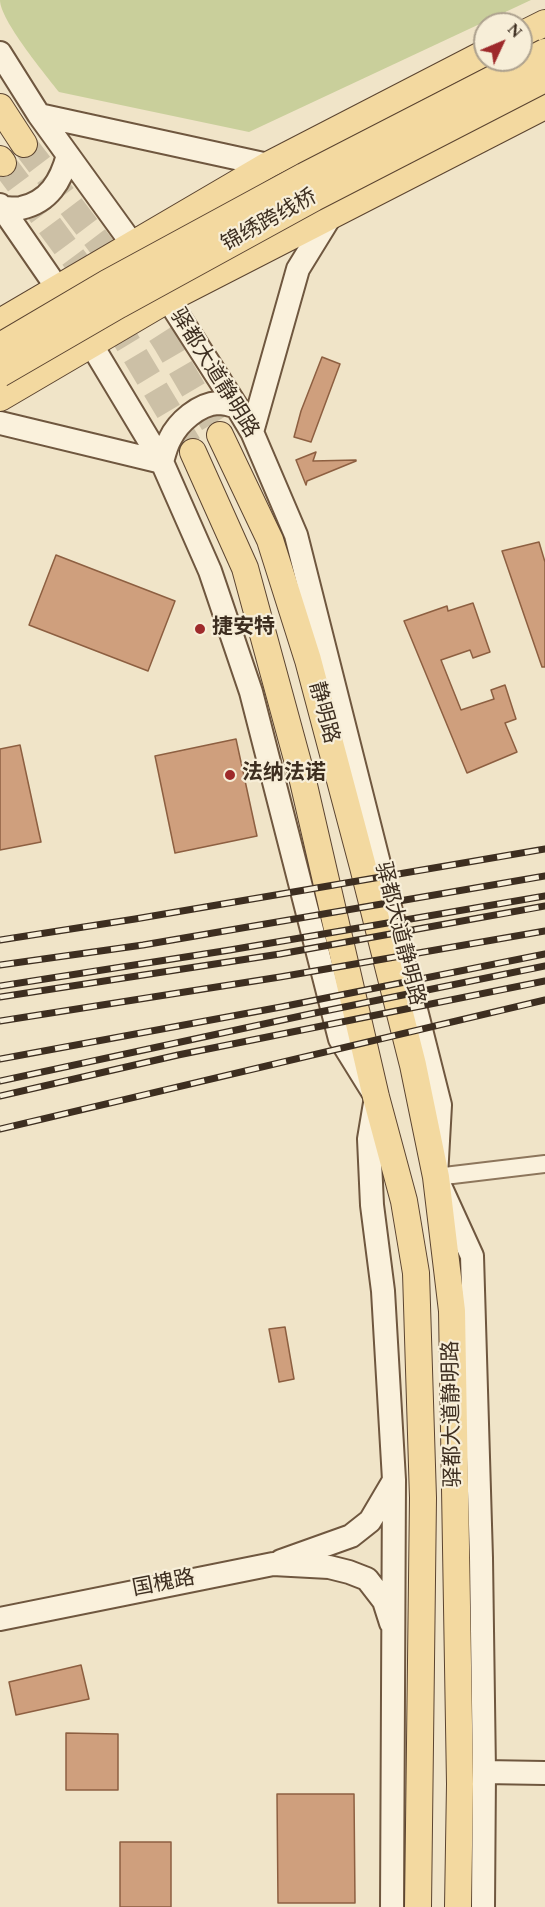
<!DOCTYPE html>
<meta charset="utf-8">
<style>
body{margin:0}
#map{position:relative;width:545px;height:1907px;overflow:hidden;background:#f0e4c8;font-family:Spectral,serif}
canvas{display:block}
.north{position:absolute;left:473px;top:12px;width:60px;height:60px;box-sizing:border-box;background:#f7eed8;border:2px solid #ada18e;border-radius:50%;rotate:46deg;font-size:16px;font-weight:700;line-height:24px;text-align:center;color:#3d2e20}
.north::after{content:'';display:block;margin:auto;width:21px;height:27px;background:#9e2a2b;clip-path:polygon(50% 0,100% 100%,50% 72%,0 100%)}
</style>
<div id="map">
<canvas width="545" height="1907"></canvas>
<div class="north">N</div>
</div>
<script>
const ctx = document.querySelector('canvas').getContext('2d');
ctx.lineJoin = 'round';
function paint(path, color) { ctx.fillStyle = color; ctx.fill(path, 'evenodd'); }
function trace(path, color, width, dash) { ctx.strokeStyle = color; ctx.lineWidth = width; ctx.lineCap = dash ? 'butt' : 'round'; ctx.setLineDash(dash || []); ctx.stroke(path); }
function write(font, color, halo, rows, align = 'center') {
  ctx.font = font + ' Spectral,"Noto Sans SC",serif'; ctx.lineWidth = 4.5; ctx.setLineDash([]); ctx.textBaseline = 'middle'; ctx.strokeStyle = halo; ctx.fillStyle = color; for (const [text, x, y, turn = 0] of rows) {
    ctx.save(); ctx.translate(x, y); ctx.rotate((+turn || 0) * Math.PI / 180); ctx.textAlign = isNaN(turn) ? turn : align; if (halo) ctx.strokeText(text, 0, 0); ctx.fillText(text, 0, 0); ctx.restore();
  }
}
const green = new Path2D(`
 M 0,0 L 531,0 L 249,132 L 59,92 C 45,74 0,20 0,0 Z`);
const building = new Path2D(`
 M 322,357 L 340,364 L 311,442 L 294,437 L 301,411 Z
 M 316,452 L 313,461 L 356,460 L 356,461 L 307,481 L 306,485 L 296,460 Z
 M 539,542 L 545,562 L 545,667 L 542,667 L 502,551 Z
 M 56,555 L 175,601 L 148,671 L 29,625 Z
 M 473,603 L 490,652 L 473,658 L 470,650 L 441,660 L 461,710 L 494,699 L 491,690 L 505,685 L 516,719 L 505,723 L 517,752 L 467,773 L 404,621 L 447,606 L 448,611 Z
 M 236,739 L 257,836 L 175,853 L 155,756 Z
 M 20,745 L 41,842 L 0,850 L 0,749 Z
 M 285,1327 L 294,1379 L 279,1382 L 269,1329 Z
 M 81,1665 L 89,1699 L 16,1715 L 9,1682 Z
 M 66,1733 L 118,1734 L 118,1790 L 66,1790 Z
 M 277,1794 L 354,1794 L 355,1903 L 278,1903 Z
 M 120,1842 L 171,1842 L 171,1907 L 120,1907 Z`);
const primaryTunnel = new Path2D(`
 M 24,144 L 115,264 L 166,343 L 220,435
 M 3,163 L 90,280 L 193,452`);
const street = new Path2D(`
 M 436,1177 L 545,1164`);
const secondary = new Path2D(`
 M 0,53 L 39,115 L 133,245 L 237,407 L 252,432 L 296,535 L 440,1105 L 436,1177 L 472,1256 L 481,1558 L 484,1772 L 483,1907
 M 39,115 L 268,165
 M 0,205 L 58,289 L 162,462 L 210,571 L 251,692 L 340,1039 L 376,1097 L 369,1139 L 372,1205 L 383,1291 L 394,1480 L 392,1907
 M 2,208 C 8,208 15,209 21,208 C 49,202 61,181 68,155
 M 0,423 L 162,462 C 164,455 166,446 170,439 C 178,422 199,404 218,403 C 225,403 231,405 237,407
 M 252,432 L 298,269 L 330,217
 M 281,1561 L 351,1536 L 370,1521 L 393,1482
 M 0,1619 L 273,1564 L 329,1567 L 349,1572 L 367,1579 L 384,1601 L 391,1623
 M 484,1772 L 545,1773`);
const primary = new Path2D(`
 M 521,35 L 545,23
 M 0,107 L 24,144
 M 0,159 L 3,163
 M 0,322 L 268,165 L 485,53
 M 0,398 L 167,300 L 545,106
 M 220,435 L 270,540 L 308,660 L 363,867 L 413,1065 L 436,1177 L 452,1311 L 460,1784 L 458,1907
 M 193,452 L 245,568 L 303,781 L 376,1097 L 404,1201 L 416,1273 L 423,1498 L 418,1907`);
const rail = new Path2D(`
 M 0,940 L 135,919 L 545,849
 M 0,965 L 143,945 L 545,876
 M 0,986 L 230,950 L 545,896
 M 0,997 L 280,954 L 545,906
 M 0,1021 L 280,977 L 545,931
 M 0,1059 L 281,1007 L 545,954
 M 0,1081 L 310,1014 L 545,966
 M 0,1096 L 178,1055 L 545,981
 M 0,1129 L 545,1000`);
const primaryBridge = new Path2D(`
 M 0,346 L 107,283 L 304,176 L 545,52
 M 0,374 L 119,305 L 314,198 L 545,79`);
const markers = [
 [200,629,6,"#9e2a2b"],
 [230,775,6,"#9e2a2b"]
];
const streetNames = [
 ["锦绣跨线桥",270,222,-29],
 ["驿都大道静明路",213,374,58],
 ["静明路",322,713,75],
 ["驿都大道静明路",398,934,76],
 ["驿都大道静明路",454,1414,-91],
 ["国槐路",164,1585,-11]
];
const poiNames = [
 ["捷安特",212,629],
 ["法纳法诺",242,775]
];
paint(green, '#c9cf9b');
paint(building, '#cf9f7d');
trace(building, '#8d5f41', 1.5);
trace(primaryTunnel, '#ccc0a6', 26, [26, 13]);
trace(street, '#8d765c', 20);
trace(secondary, '#6f573f', 26);
trace(primary, '#5b4430', 28);
trace(street, '#faf1dc', 16);
trace(secondary, '#faf1dc', 22);
trace(primary, '#f3d9a0', 26);
trace(rail, '#3d2e20', 7);
trace(rail, '#f7eed8', 4.5, [14]);
trace(primaryBridge, '#5b4430', 28, []);
trace(primaryBridge, '#f3d9a0', 26);
for (const [x, y, r, color] of markers) { const dot = new Path2D(); dot.arc(x, y, r, 0, 2 * Math.PI); ctx.fillStyle = color; ctx.fill(dot); trace(dot, '#f7eed8', 2); }
write('21px', '#3d2e20', '#f7eed8', streetNames);
write('bold 21px', '#3d2e20', '#f7eed8', poiNames, 'left');
</script>
